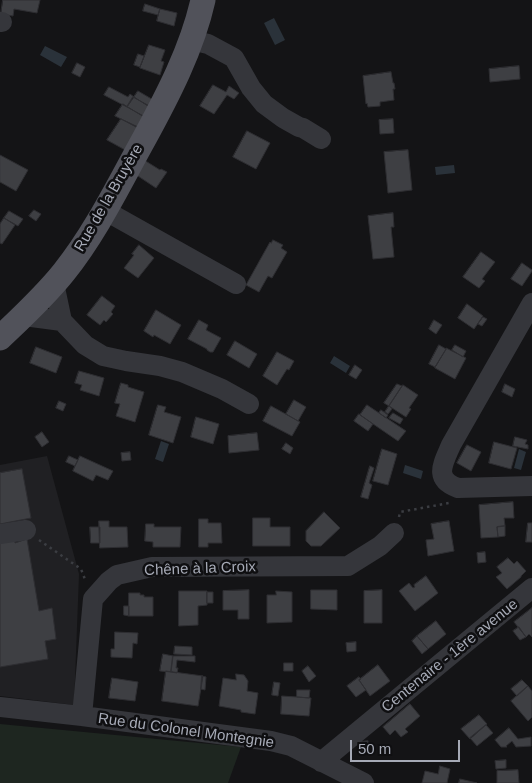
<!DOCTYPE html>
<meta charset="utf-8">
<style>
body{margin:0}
#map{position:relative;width:532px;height:783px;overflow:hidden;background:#141416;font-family:Helvetica,sans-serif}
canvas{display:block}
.scale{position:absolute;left:350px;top:740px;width:110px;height:22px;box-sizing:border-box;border:2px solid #a6aab6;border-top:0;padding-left:6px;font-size:15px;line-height:18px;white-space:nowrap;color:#a6aab6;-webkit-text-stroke:4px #0f0f11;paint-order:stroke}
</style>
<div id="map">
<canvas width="532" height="783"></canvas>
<div class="scale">50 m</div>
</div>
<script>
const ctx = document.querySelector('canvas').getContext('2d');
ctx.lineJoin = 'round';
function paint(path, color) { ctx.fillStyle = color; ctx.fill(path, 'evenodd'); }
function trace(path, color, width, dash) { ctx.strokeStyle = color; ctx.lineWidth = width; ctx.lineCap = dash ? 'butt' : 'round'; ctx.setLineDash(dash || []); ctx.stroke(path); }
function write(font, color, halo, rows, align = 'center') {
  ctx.font = font + ' Helvetica,sans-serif'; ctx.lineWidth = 5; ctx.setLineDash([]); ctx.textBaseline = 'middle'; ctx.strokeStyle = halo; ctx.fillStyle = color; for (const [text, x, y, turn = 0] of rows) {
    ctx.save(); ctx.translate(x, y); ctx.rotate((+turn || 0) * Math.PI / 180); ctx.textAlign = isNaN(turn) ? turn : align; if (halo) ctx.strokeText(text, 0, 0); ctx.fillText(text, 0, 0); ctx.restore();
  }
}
const built = new Path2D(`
 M 47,456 L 79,574 L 74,705 L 0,696 L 0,465 Z`);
const green = new Path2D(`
 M 0,724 L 241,747 L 228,783 L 0,783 Z`);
const water = new Path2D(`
 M 274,18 L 285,40 L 275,45 L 264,23 Z
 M 45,46 L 67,57 L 61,67 L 40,55 Z
 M 454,165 L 455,173 L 436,175 L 435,167 Z
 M 334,356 L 350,366 L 346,373 L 330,363 Z
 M 161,441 L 169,444 L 163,462 L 155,459 Z
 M 519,449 L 526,452 L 521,470 L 514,468 Z
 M 405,465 L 423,471 L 421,479 L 403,473 Z`);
const building = new Path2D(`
 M 3,0 L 40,0 L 37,13 L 14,9 L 13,16 L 1,14 Z
 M 145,4 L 160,9 L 158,15 L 143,11 Z
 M 160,9 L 177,13 L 174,26 L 157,21 Z
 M 149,45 L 165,50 L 161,61 L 164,62 L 160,75 L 140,68 Z
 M 138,54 L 144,56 L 140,67 L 134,65 Z
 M 77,63 L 85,67 L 80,77 L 72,73 Z
 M 519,66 L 520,79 L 490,82 L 489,69 Z
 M 391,72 L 393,83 L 394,83 L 395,89 L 393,89 L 394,100 L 380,102 L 380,106 L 368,107 L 367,103 L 366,104 L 363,76 Z
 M 213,85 L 226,92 L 229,86 L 239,93 L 234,99 L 227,95 L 214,114 L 200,106 Z
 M 109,87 L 128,97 L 130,94 L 134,97 L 127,107 L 104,95 Z
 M 138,91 L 155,101 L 151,108 L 134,97 Z
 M 133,97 L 153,108 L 147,118 L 127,107 Z
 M 123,104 L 144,117 L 138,127 L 115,116 Z
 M 121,119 L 140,129 L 127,151 L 107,140 Z
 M 393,119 L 394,133 L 380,134 L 379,120 Z
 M 247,131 L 270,143 L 256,169 L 233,157 Z
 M 408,150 L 412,190 L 388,193 L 384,152 Z
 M 0,155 L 28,170 L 16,191 L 0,182 Z
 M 144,160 L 160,170 L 161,169 L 167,172 L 156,188 L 135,174 Z
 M 34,210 L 41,214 L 36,221 L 29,216 Z
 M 9,211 L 23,219 L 18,226 L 4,218 Z
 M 393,213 L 394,227 L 391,227 L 394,257 L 373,259 L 368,216 Z
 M 4,218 L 15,225 L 2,244 L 0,243 L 0,224 Z
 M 273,240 L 283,245 L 281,248 L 287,252 L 272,278 L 268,276 L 259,292 L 246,285 L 270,242 L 271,243 Z
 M 139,245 L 154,258 L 138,278 L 124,268 L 134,255 L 132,254 Z
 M 481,252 L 495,262 L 482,279 L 485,281 L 479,288 L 463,277 Z
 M 522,263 L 532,270 L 532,271 L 522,286 L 511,279 Z
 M 102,296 L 115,306 L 111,312 L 113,314 L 106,322 L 104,320 L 100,325 L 87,315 Z
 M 467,304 L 483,316 L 474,329 L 458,318 Z
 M 156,310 L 181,325 L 170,344 L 154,335 L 153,337 L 144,331 Z
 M 483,317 L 487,319 L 482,326 L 478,324 Z
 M 199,320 L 208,325 L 206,330 L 221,338 L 213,352 L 210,352 L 207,350 L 207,349 L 188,339 Z
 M 434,320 L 442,325 L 436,334 L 429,329 Z
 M 235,341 L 257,354 L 249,368 L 227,355 Z
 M 439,345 L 446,349 L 435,367 L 429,364 Z
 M 455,345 L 466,351 L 463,357 L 452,350 Z
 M 36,347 L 62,357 L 56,373 L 30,363 Z
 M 446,349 L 446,348 L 466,358 L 455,379 L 435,368 Z
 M 277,352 L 294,361 L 289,370 L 287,369 L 277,385 L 263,376 Z
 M 355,365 L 362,370 L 356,379 L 349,375 Z
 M 79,371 L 104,378 L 99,396 L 80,390 L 82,385 L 75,383 Z
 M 121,383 L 128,385 L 128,387 L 144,392 L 135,422 L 116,416 L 120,404 L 115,403 Z
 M 397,384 L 402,386 L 389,406 L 384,403 Z
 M 505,384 L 515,389 L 512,397 L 502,392 Z
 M 403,385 L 418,395 L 409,408 L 411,409 L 406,417 L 389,406 Z
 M 294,400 L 306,407 L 298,421 L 286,414 Z
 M 59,401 L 66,404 L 63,411 L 56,408 Z
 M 158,405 L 166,407 L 164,412 L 181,417 L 173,443 L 149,435 Z
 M 367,405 L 406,431 L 398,441 L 360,415 Z
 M 271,406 L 300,422 L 292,436 L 263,421 Z
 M 389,406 L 392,409 L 388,414 L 385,412 Z
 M 381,410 L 388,415 L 386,418 L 379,413 Z
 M 393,413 L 403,419 L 400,424 L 389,418 Z
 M 359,414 L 373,424 L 368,431 L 354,421 Z
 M 196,417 L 219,424 L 213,444 L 191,437 Z
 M 42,432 L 49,442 L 42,447 L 35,437 Z
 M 257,433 L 259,450 L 229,453 L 228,436 Z
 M 515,437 L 527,440 L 525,444 L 528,445 L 528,449 L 513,446 Z
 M 494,442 L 517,448 L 511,469 L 489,463 Z
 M 286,443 L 293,448 L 290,454 L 282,449 Z
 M 467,445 L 481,452 L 471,471 L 457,463 Z
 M 382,449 L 397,454 L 388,485 L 373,481 Z
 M 130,452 L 131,460 L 122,461 L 121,453 Z
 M 69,456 L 78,460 L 75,466 L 66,462 Z
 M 80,456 L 113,471 L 108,480 L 96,475 L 93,481 L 73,471 Z
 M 370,466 L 374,468 L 369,483 L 372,485 L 368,499 L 361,497 Z
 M 22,469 L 31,518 L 0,524 L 0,473 Z
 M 513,502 L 514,518 L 504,518 L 505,526 L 497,527 L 498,537 L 481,538 L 479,505 Z
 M 324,512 L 340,528 L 321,546 L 311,546 L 306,541 L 306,531 Z
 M 253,518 L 270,518 L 270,527 L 290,527 L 290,546 L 253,546 Z
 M 199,519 L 208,519 L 208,523 L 221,523 L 222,543 L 208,543 L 208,547 L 199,547 Z
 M 99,521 L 109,521 L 109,527 L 127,527 L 128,547 L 100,548 Z
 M 449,521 L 454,551 L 428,556 L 426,540 L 434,539 L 431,524 Z
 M 528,523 L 532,523 L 532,542 L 526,542 Z
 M 146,524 L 154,524 L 154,527 L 181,527 L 180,547 L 153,547 L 153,542 L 145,541 Z
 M 505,526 L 505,536 L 498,537 L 497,527 Z
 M 90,527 L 100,527 L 100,543 L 91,543 Z
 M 14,535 L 15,543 L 27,539 L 39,611 L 52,608 L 56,639 L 45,641 L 48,659 L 0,667 L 0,538 Z
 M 485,552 L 486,562 L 478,563 L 477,553 Z
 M 508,558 L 514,564 L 517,561 L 526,571 L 521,576 L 521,577 L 507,589 L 496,577 L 502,573 L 497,567 Z
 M 426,576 L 438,593 L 415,611 L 399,591 L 409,583 L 413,588 L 415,587 L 414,585 Z
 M 249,590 L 249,619 L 238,619 L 238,610 L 223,610 L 223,591 Z
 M 311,590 L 337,590 L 337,610 L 311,609 Z
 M 382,590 L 382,623 L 364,623 L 364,591 Z
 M 179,591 L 207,591 L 207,605 L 198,606 L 198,625 L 179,626 Z
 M 276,591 L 292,592 L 292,622 L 267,623 L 267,595 L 276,595 Z
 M 207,592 L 213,592 L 213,603 L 207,603 Z
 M 129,593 L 140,593 L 140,595 L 144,595 L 144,597 L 153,597 L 153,616 L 129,616 Z
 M 124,606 L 129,606 L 129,616 L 124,615 Z
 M 532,608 L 532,637 L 529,634 L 526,637 L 514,622 Z
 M 436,621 L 446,634 L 428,649 L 417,636 Z
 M 519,627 L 526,637 L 520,640 L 513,631 Z
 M 115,632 L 138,633 L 137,644 L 133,643 L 132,658 L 111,657 L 111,649 L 114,649 Z
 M 417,636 L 428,649 L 422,654 L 412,641 Z
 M 356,642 L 356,651 L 347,652 L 346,643 Z
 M 175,646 L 192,647 L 192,655 L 174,654 Z
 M 163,654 L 173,656 L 171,672 L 160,671 Z
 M 173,656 L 195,656 L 195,662 L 177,660 L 176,668 L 178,668 L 177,673 L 171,672 Z
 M 284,663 L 293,663 L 293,671 L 284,671 Z
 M 378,665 L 390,681 L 370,696 L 359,680 Z
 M 308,666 L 316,676 L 309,682 L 302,671 Z
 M 166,671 L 203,676 L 198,706 L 162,701 Z
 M 236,674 L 244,675 L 248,681 L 247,691 L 258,693 L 255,714 L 241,712 L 241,710 L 219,706 L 223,678 L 236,680 Z
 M 202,676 L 206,677 L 205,690 L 201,689 Z
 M 359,677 L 361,679 L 359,680 L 366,690 L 356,697 L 347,686 Z
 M 112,678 L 138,682 L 135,701 L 109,698 Z
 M 522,680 L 528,686 L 517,696 L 511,689 Z
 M 274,682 L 280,683 L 278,696 L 272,695 Z
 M 528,686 L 532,691 L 532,717 L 528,721 L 511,701 Z
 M 297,690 L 310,690 L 309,698 L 297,697 Z
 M 282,696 L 311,698 L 309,716 L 281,714 Z
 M 410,704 L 420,716 L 405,729 L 408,732 L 401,737 L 395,730 L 390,735 L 383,727 Z
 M 479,715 L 487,724 L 470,739 L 461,729 Z
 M 486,725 L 493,733 L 477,746 L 470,738 Z
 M 509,728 L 518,739 L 531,737 L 531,746 L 516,747 L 512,741 L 506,746 L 507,747 L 501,747 L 495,740 Z
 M 368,741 L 369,750 L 359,751 L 358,744 L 361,744 L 361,742 Z
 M 506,760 L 506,768 L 496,769 L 495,761 Z
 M 440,766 L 450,769 L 447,783 L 422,783 L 425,771 L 438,774 Z
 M 518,770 L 519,783 L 497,783 L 497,771 Z
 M 460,779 L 477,783 L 459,783 Z`);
const path = new Path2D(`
 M 399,517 L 400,512 L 449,503
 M 39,540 L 81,569 L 86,582`);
const minor = new Path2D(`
 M 0,22 L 2,22
 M 191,40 L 208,44 L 234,58 L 251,88 L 264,104 L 283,118 L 299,127 L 303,128 L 321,139
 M 104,210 L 236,284
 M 54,283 L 62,321
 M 532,303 L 451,445 C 443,464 433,479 458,488 L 532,486
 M 24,316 L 62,321 L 85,345 L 103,356 L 126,361 L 160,366 L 182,372 L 222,389 L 249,404
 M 0,534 L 26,530
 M 0,707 L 82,716 L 271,741 L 291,746 L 364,783
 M 82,716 L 93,599 L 109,581 L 117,575 L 152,567 L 348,566 L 380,546 L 394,533
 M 321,762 L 532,588`);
const major = new Path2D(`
 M 0,338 C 22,317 45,296 64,272 C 96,232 119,184 144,139 C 168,95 192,49 203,0`);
const streetNames = [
 ["Rue de la Bruyère",109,198,-60],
 ["Chêne à la Croix",200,569,-2],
 ["Centenaire - 1ère avenue",450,656,-39],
 ["Rue du Colonel Montegnie",186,731,8]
];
paint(built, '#202023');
paint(green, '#1e2620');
paint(water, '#2a323a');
paint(building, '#3e3f43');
trace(building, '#2e2e32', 1);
trace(path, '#3b3d42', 2.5, [2.5, 4]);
trace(minor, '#35363b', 20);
trace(major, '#51525a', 25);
write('15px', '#a6aab6', '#0f0f11', streetNames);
</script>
